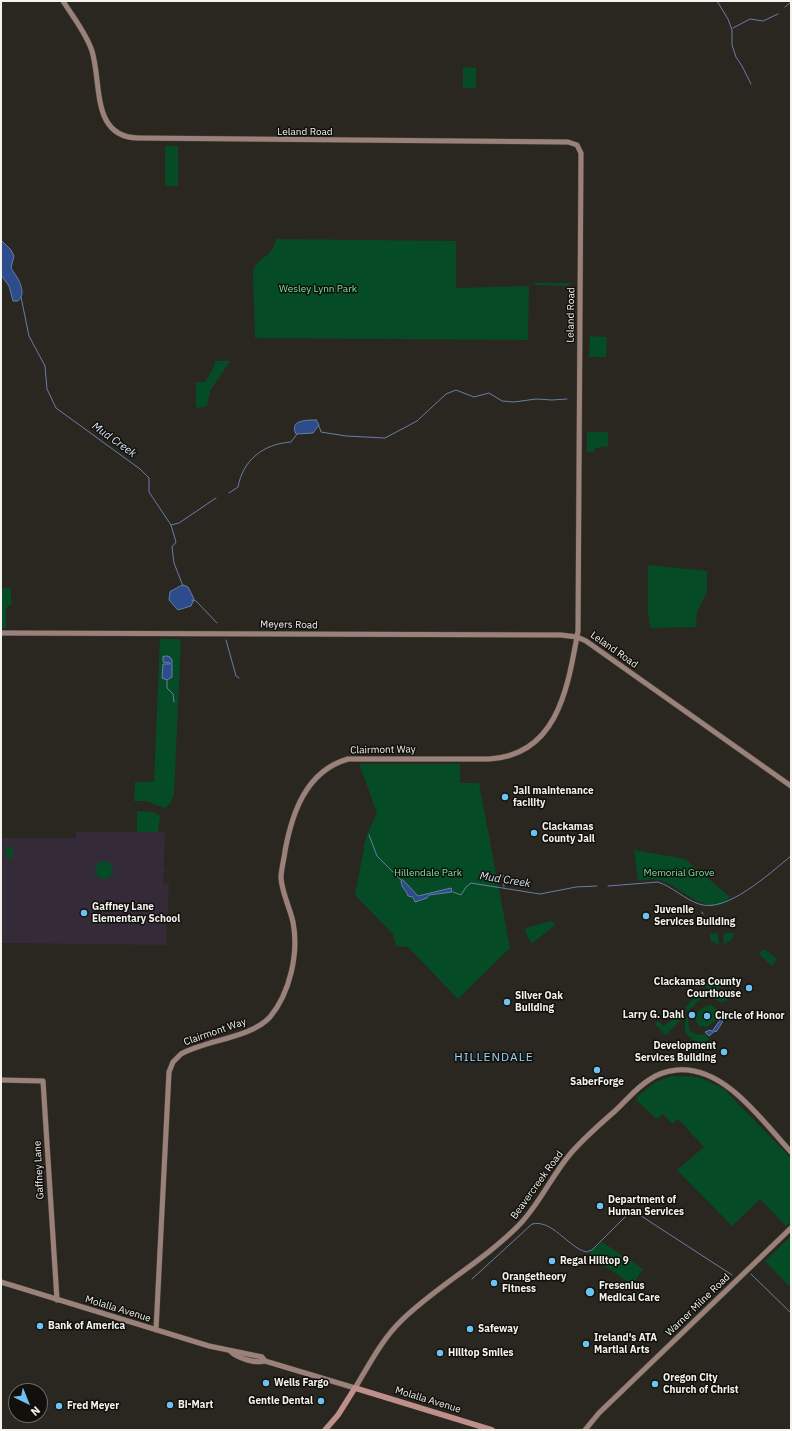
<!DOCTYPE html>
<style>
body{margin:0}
#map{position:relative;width:792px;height:1431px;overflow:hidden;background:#29271f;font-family:"IBM Plex Sans",sans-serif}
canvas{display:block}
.frame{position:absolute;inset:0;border:2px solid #f3f2ed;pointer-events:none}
.north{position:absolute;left:8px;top:1383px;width:40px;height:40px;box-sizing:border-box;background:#11100c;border:1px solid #6b6a66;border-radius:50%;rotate:137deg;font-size:11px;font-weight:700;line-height:16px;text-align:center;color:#f3f2ed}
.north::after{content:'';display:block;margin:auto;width:14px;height:18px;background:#6dc2f3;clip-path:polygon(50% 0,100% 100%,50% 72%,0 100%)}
</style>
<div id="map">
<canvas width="792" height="1431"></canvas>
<div class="frame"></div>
<div class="north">N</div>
</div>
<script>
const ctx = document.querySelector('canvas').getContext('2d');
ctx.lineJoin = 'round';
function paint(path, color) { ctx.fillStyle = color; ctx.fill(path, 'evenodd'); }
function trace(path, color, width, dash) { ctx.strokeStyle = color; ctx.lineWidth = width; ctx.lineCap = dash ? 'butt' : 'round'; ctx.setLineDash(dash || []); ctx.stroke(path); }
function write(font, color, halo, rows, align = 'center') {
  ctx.font = font + ' "IBM Plex Sans",sans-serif'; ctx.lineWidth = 3; ctx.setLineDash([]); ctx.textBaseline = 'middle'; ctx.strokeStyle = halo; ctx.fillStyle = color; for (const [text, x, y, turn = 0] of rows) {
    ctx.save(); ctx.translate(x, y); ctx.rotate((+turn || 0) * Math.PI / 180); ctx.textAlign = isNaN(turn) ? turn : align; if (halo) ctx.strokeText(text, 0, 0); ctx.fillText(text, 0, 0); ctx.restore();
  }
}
const education = new Path2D(`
 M 76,832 L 165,832 L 164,869 L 172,870 L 164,871 L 163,883 L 169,884 L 166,945 L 1,943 L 1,838 L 76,838 Z`);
const green = new Path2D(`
 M 463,67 L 476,68 L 476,88 L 463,88 Z
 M 165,146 L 178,146 L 178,186 L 165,186 Z
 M 276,239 L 456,241 L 456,288 L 529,286 L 528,340 L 255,338 L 253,271 C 258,256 273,258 276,239 Z
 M 531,283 L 571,283 L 568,286 L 536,285 Z
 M 590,336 L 607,337 L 606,357 L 589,357 Z
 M 215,361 L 230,361 L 210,391 L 207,406 L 198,408 L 196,406 L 196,382 L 205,382 L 214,367 Z
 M 587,432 L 608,432 L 608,446 L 595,448 L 594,452 L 587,452 Z
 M 648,565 L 707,571 L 707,592 L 697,612 L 696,627 L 650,628 L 648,613 Z
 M 1,588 L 10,588 L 12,604 L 6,608 L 6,628 L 1,628 Z
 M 160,639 L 178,639 L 181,642 L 174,794 L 170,804 L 164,808 L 146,801 L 134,801 L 135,782 L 154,782 Z
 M 359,764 L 460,764 L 460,783 L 479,783 L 510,948 L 458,999 L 408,947 L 396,946 L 393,934 L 355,895 L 366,837 L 377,813 Z
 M 137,811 L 152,812 L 160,816 L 158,832 L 137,832 Z
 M 6,847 L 13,847 L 13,858 L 6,858 Z
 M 634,850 L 685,859 L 730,897 C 710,921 679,885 660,880 C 653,878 645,880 638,881 Z
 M95 870a9 9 0 1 1 18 0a9 9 0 1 1-18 0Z
 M 551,921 L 555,925 L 534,942 L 531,943 L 525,931 L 526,928 Z
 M 709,933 L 718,934 L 719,945 L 711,941 Z
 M 726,933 L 734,933 L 732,939 L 724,945 L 723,936 Z
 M 764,949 L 777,959 L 772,966 L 759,954 Z
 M 710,980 L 716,981 L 722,985 L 718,989 L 720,992 L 724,988 L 726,990 L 722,993 L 725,996 L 727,994 L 727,1001 C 716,1005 704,992 707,982 Z
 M 702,989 L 705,995 L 688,1011 L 685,1008 Z
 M 711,1005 L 718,1010 L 716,1020 L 707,1027 L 699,1026 L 696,1021 C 695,1012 702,1006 711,1005 Z
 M 681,1012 L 684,1016 L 666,1035 L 655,1024 L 658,1021 L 664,1026 Z
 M 687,1016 L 689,1018 L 688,1024 L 691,1032 L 698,1035 L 705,1034 L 709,1039 L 703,1045 L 702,1049 C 693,1036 679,1037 687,1016 Z
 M 672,1076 L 698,1077 L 723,1088 L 791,1158 L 791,1222 L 786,1226 L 760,1199 L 732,1226 L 677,1170 L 704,1147 L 678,1119 L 672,1124 L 663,1114 L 657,1119 L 636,1100 L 638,1098 L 637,1097 L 655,1082 Z
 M 791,1236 L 791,1288 L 765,1261 Z
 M 602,1242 L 643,1269 L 632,1285 L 588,1254 Z`);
const water = new Path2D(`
 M 1,240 L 11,250 L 14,256 L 11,268 C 17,277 28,292 18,301 L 13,301 L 9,286 L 1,275 Z
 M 316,420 L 319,425 L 313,433 L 296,434 C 289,420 306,420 316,420 Z
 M 183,585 L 188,587 L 194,599 L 191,606 L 178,610 L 169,600 L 170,592 Z
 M 167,656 L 170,657 L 172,660 L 172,677 L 167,680 L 162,678 L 163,664 L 170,664 L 170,663 L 163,662 L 163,657 Z
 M 403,880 L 418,896 L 451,888 L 452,892 L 429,895 L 427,898 L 415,902 L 413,897 L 408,896 C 407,891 401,888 401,881 Z
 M 723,1016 L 722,1023 L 716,1032 L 715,1031 L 709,1036 L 705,1032 L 710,1030 L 712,1031 Z`);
const stream = new Path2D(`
 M 717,1 L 728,19 L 732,30 L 732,45 L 736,57 L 742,66 L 751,84
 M 785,7 L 791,2
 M 733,28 L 750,19 L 763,21 L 778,14
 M 21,297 L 29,336 L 45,366 L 47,389 L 56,408 L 140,469 L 149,478 L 149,492 L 171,525 L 176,542 L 172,547 L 174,563 L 183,586
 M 319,426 L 321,432 L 346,436 L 385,438 L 417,421 L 446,394 L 456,390 L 474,397 L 489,393 L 502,401 L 514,402 L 536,399 L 552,400 L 567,399
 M 229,493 L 238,487 C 243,460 263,444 291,442 L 297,434
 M 171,525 L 179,523 L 216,498
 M 192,600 L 196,601 L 217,623
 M 226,640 L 236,676 L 239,678
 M 167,680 L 167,688 L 173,694 L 174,702
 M 369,835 L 377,856 L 401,880
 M 503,875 L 504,887
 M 608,886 L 658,882 C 673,887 684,899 699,904 C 726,914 770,873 791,856
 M 453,892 L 461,895 L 466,887 L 471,883 L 540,894 L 576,887 L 597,886
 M 702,912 L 703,914
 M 751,1274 L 791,1313
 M 472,1279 L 532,1224 C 552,1219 568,1247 586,1252 L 592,1250 L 632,1210 L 732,1275`);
const secondary = new Path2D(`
 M 63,1 C 73,17 86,33 92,51 C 102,84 91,137 138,138 L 568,142 L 577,145 L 581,153 L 578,631 C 568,685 559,755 489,759 L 348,759 C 306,771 292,813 285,851 C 284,860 281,870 281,878 C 282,893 290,908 293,922 C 299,953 290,993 270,1017 C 251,1038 206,1040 181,1054 L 173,1062 L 169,1072 L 156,1330
 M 1,633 L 561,635 L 577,637 L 586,641 L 791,786
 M 1,1080 L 43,1081 L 57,1300
 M 1,1282 L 209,1346 L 262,1357 L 265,1361
 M 230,1351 C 237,1358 256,1364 265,1361 L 355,1388 C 369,1365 382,1339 402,1320 C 438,1285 484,1261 520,1224 C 540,1203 552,1175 571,1153 C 584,1138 600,1124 615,1111 C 626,1101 636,1088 649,1080 C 657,1074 667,1071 677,1070 C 725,1066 762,1121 791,1152
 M 585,1430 L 599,1413 L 791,1228`);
const primary = new Path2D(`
 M 325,1430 L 338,1415 L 355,1388 L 492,1430`);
const markers = [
 [505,797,4,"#6dc2f3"],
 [534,833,4,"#6dc2f3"],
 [84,913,4,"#6dc2f3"],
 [646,916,4,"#6dc2f3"],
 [749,988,4,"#6dc2f3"],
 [507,1002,4,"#6dc2f3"],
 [692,1015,4,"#6dc2f3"],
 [707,1016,4,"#6dc2f3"],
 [724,1052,4,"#6dc2f3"],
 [597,1070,4,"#6dc2f3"],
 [600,1206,4,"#6dc2f3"],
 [552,1261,4,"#6dc2f3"],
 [494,1283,4,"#6dc2f3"],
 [590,1292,5,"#6dc2f3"],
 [40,1326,4,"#6dc2f3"],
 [470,1329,4,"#6dc2f3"],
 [586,1344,4,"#6dc2f3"],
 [440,1353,4,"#6dc2f3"],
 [266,1383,4,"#6dc2f3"],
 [655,1384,4,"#6dc2f3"],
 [321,1401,4,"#6dc2f3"],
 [170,1405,4,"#6dc2f3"],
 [59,1406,4,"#6dc2f3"]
];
const streetNames = [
 ["Leland Road",305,132],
 ["Leland Road",571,315,-89],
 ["Meyers Road",289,625,1],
 ["Leland Road",614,650,35],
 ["Clairmont Way",383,750,-1],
 ["Clairmont Way",215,1032,-19],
 ["Gaffney Lane",39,1170,-93],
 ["Beavercreek Road",537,1185,-54],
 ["Warner Milne Road",698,1305,-44],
 ["Molalla Avenue",118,1309,17],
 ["Molalla Avenue",428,1400,17]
];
const parkNames = [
 ["Wesley Lynn Park",318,289],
 ["Hillendale Park",428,873],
 ["Memorial Grove",679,873]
];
const poiNames = [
 ["Jail maintenance",513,791],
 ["facility",513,803],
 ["Clackamas",542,827],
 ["County Jail",542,839],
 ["Gaffney Lane",92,907],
 ["Elementary School",92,919],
 ["Juvenile",654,910],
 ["Services Building",654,922],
 ["Clackamas County",741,982,"right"],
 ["Courthouse",741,994,"right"],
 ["Silver Oak",515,996],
 ["Building",515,1008],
 ["Larry G. Dahl",684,1015,"right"],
 ["Circle of Honor",715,1016],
 ["Development",716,1046,"right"],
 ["Services Building",716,1058,"right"],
 ["SaberForge",597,1082,"center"],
 ["Department of",608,1200],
 ["Human Services",608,1212],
 ["Regal Hilltop 9",560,1261],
 ["Orangetheory",502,1277],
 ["Fitness",502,1289],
 ["Fresenius",599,1286],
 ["Medical Care",599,1298],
 ["Bank of America",48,1326],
 ["Safeway",478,1329],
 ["Ireland's ATA",594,1338],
 ["Martial Arts",594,1350],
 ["Hilltop Smiles",448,1353],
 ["Oregon City",663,1378],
 ["Church of Christ",663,1390],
 ["Wells Fargo",274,1383],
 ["Gentle Dental",313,1401,"right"],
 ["Bi-Mart",178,1405],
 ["Fred Meyer",67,1406]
];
const waterNames = [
 ["Mud Creek",114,440,36],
 ["Mud Creek",505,880,9]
];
const quarterNames = [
 ["HILLENDALE",494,1058]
];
paint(education, '#352a38');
paint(green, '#054c26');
paint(water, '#2c4c8c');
trace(water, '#687ea9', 1);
trace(stream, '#687ea9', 1);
trace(secondary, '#44423b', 6);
trace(primary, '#44423b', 6);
trace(secondary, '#9a817a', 5);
trace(primary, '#bf908b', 5.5);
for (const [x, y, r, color] of markers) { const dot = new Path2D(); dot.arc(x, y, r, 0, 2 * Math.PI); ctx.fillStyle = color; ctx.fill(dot); trace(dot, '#11100c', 1.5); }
write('10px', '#f3f2ed', '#11100c', streetNames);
write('10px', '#79e49c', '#11100c', parkNames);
write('bold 10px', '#f3f2ed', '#11100c', poiNames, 'left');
write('italic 11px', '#d6e1f4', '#11100c', waterNames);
ctx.letterSpacing = '1px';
write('12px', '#99d6fa', '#11100c', quarterNames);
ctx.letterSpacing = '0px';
</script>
